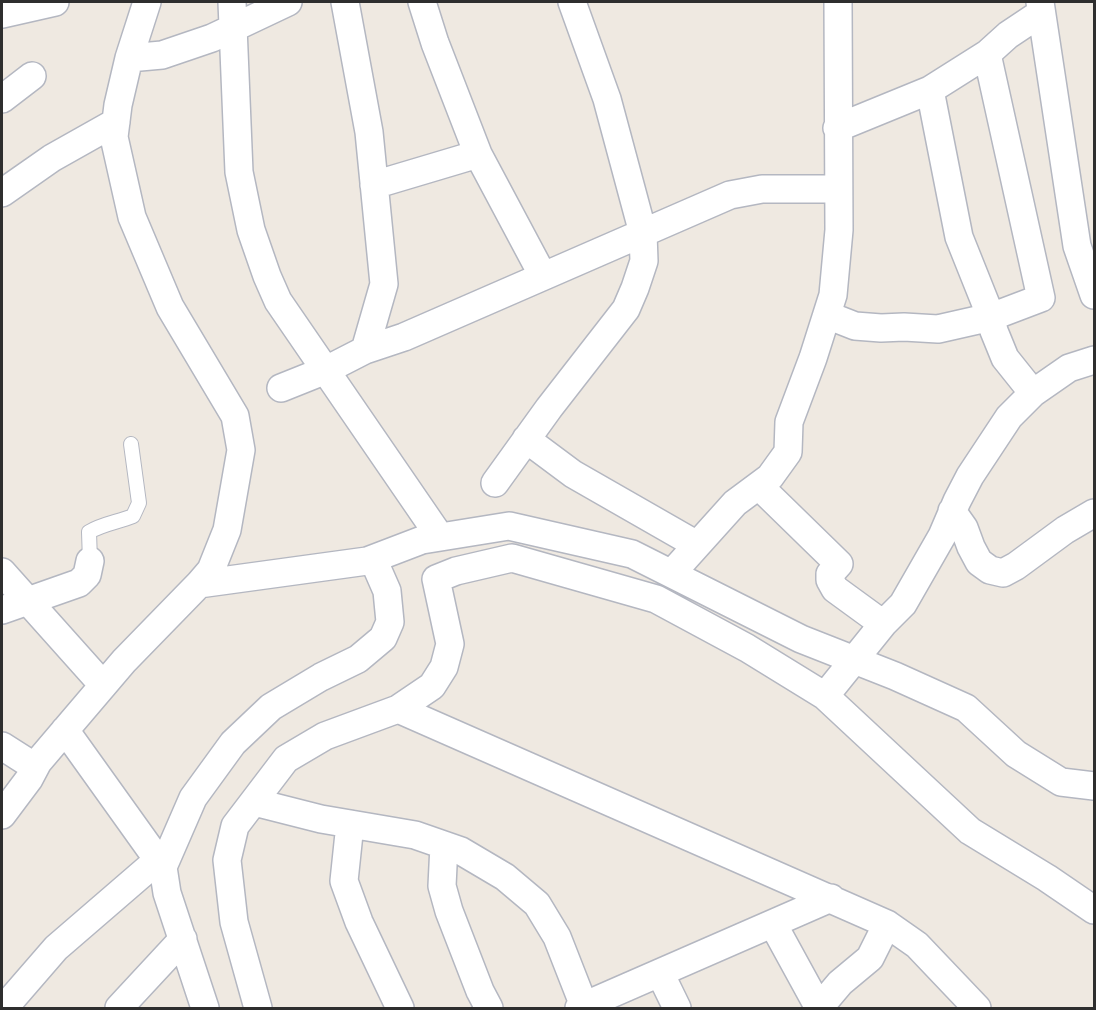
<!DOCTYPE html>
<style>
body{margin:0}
#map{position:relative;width:1096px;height:1010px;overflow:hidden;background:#efe9e1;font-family:"Public Sans",sans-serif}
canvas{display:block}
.frame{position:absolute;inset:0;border:3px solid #2e2e2e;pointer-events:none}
</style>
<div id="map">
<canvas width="1096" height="1010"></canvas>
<div class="frame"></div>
</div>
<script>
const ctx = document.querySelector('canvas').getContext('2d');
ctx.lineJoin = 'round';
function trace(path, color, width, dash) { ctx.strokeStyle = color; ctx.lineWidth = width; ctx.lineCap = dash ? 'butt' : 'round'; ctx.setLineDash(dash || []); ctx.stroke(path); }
const service = new Path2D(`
 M 90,561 L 89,532 C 102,524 118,522 133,516 L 139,503 L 131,444`);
const minor = new Path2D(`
 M 232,2 L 239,172 L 251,230 L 267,276 L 278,301 L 440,537
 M 345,2 L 369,132 L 384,284 L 365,350
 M 422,2 L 435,43 L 478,154
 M 1040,2 L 1077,246 L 1094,295
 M 2,14 L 55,2
 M 987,54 L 1041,298 L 991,317 L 959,237 L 930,90 Z
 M 987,54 L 1008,35 L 1041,13
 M 129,58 L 162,55 L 212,38 L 288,2
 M 2,99 L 32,76
 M 837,128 L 930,90
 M 374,185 L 478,154 L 543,276
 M 2,193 L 52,158 L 116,122
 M 281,388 L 326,370 L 365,350 L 404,337 L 730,195 L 762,189 L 838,189
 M 1033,393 L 1069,368 L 1094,360
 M 526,439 L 573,474 L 697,545
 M 495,483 L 549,408 L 626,309 L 635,288 L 644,261 L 643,233 L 607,99 L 572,2
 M 759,486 L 839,564 L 830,574 L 830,580 L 835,589 L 883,624
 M 952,511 L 964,528 L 971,547 L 979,562 L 990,570 L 1003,573 L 1016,566 L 1065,530 L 1094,513
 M 2,572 L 103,685
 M 672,573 L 735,503 L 770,477 L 788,452 L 789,422 L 813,358 L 833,295 L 839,230 L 838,2
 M 199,584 L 367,561 L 422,540 L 509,526 L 632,554 L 801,639 L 895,676 L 966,708 L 1016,754 L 1061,782 L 1094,786
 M 2,610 L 79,583 L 87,575 L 90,561
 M 825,696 L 883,624 L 903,604 L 942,536 L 957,501 L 970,476 L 1009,417 L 1033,393 L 1005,358 L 994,331 L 991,317 L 938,329 L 904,327 L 881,328 L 855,326 L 827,315
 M 398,709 L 887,924 L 917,945 L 977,1008
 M 65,730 L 163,867
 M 2,746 L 35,767
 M 254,802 L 321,819 L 415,835 L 461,851 L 505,877 L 537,904 L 557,937 L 584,1006
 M 2,815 L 29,779 L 38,762 L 124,661 L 199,584 L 211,570 L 227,530 L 241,450 L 235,416 L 170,307 L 132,217 L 114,137 L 118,105 L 129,58 L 147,2
 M 350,824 L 344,881 L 359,922 L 400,1008
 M 444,845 L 442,886 L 449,911 L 480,991 L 489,1008
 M 773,924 L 819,1008
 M 660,973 L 677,1008
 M 4,1008 L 56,948 L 158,860
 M 119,1008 L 183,939
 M 205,1008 L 167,893 L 163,867 L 193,798 L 233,743 L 271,707 L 321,677 L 358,659 L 383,638 L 390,622 L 387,591 L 373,559
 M 258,1008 L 234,922 L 227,860 L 235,826 L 286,759 L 325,736 L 398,709 L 432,686 L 444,667 L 450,644 L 436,579 L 456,571 L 512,558 L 656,599 L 747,648 L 825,696 L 970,831 L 1047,878 L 1094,910
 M 579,1008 L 831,898
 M 819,1008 L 840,983 L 870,958 L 887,924`);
trace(service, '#b4b7c1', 16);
trace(minor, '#b4b7c1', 30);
trace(service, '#fff', 14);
trace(minor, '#fff', 27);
</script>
